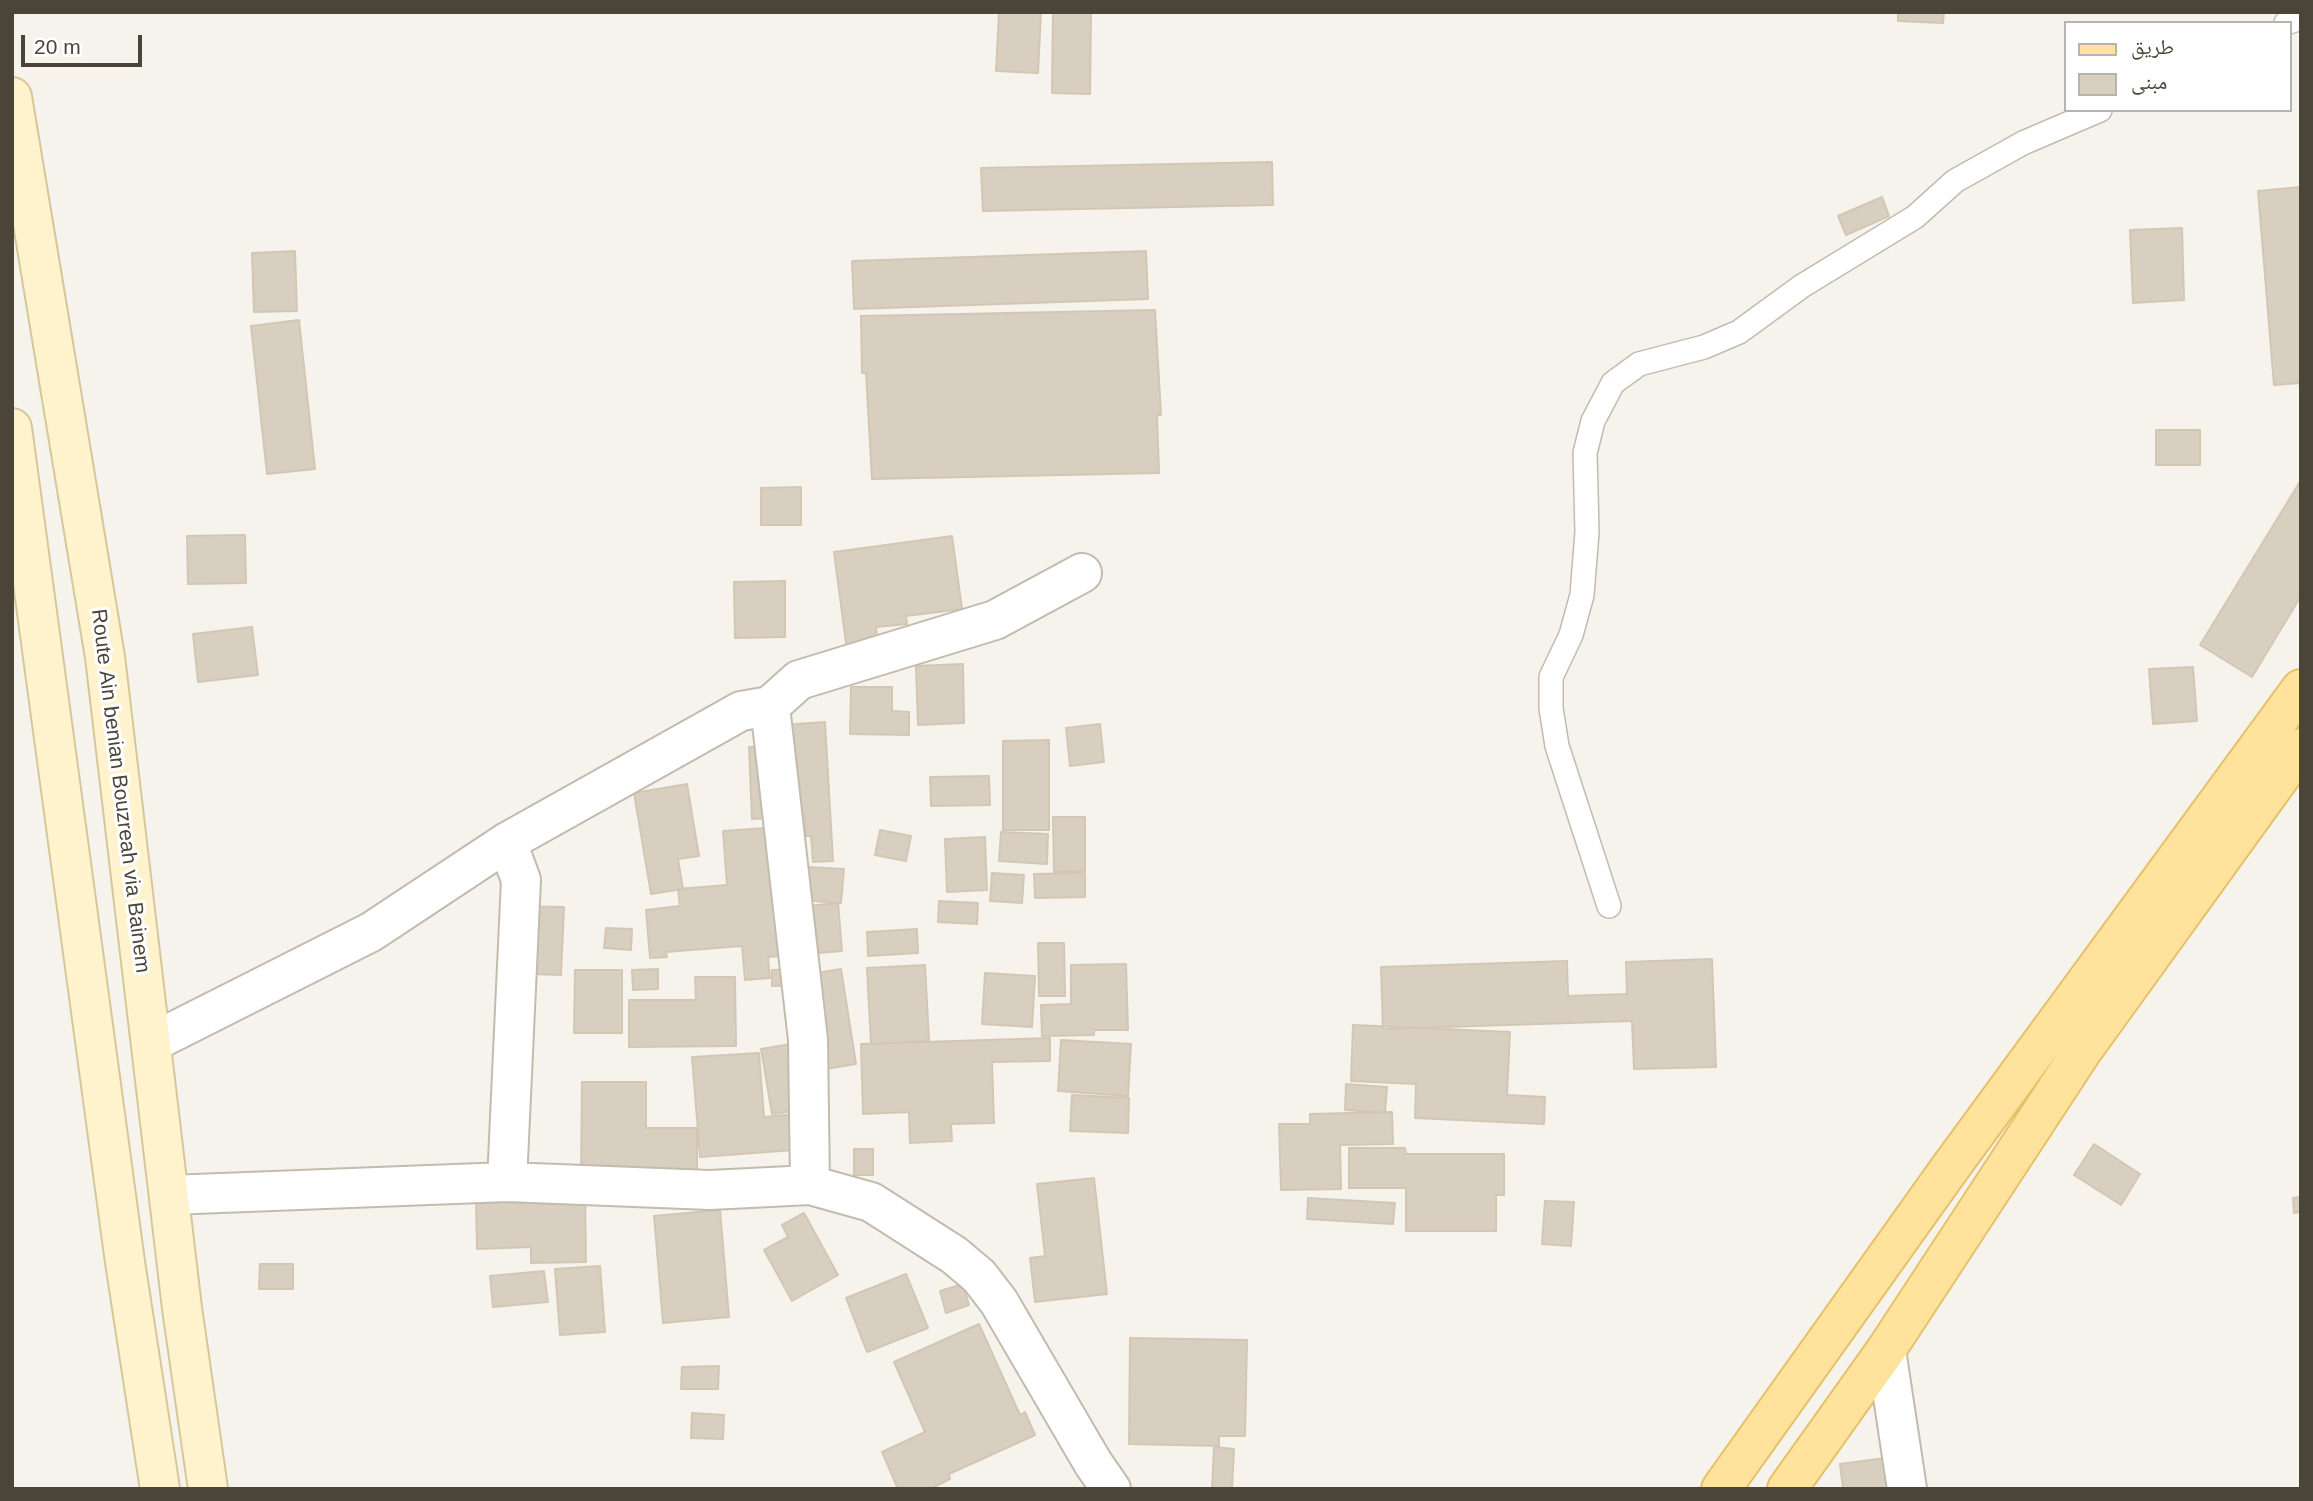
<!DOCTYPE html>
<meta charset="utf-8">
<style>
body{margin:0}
#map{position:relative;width:2313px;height:1501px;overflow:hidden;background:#f6f3ec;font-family:Arial,"Noto Naskh Arabic",sans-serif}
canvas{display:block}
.frame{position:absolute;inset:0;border:14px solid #4b4439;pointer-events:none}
.legend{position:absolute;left:2064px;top:21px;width:228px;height:91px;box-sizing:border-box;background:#fff;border:2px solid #b7b4b0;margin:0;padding:9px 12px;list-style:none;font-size:21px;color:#4b4439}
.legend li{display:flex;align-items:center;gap:14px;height:35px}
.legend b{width:35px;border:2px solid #b7b4b0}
.scale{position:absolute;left:21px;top:35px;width:121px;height:32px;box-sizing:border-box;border:4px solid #4b4439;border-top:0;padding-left:9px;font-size:21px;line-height:24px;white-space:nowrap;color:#4b4439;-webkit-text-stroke:5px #fff;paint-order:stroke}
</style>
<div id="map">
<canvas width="2313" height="1501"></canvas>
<div class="frame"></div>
<ul class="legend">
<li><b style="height:9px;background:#ffe39c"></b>طريق</li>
<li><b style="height:19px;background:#d8cfc1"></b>مبنى</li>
</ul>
<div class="scale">20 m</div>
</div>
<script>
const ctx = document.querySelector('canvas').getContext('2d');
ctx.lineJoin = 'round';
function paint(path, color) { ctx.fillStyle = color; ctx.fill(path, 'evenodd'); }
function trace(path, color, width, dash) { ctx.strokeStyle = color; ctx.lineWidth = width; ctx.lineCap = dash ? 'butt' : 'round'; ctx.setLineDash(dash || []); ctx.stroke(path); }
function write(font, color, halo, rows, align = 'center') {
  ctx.font = font + ' Arial,sans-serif'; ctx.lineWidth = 6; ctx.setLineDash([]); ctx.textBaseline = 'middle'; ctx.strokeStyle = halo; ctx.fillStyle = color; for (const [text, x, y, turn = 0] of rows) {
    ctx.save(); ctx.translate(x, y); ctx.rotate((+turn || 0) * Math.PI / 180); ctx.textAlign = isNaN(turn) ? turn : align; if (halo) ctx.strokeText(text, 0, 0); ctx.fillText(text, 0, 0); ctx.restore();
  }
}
const building = new Path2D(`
 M 999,12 L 1041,12 L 1038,73 L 996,71 Z
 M 1053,12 L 1091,12 L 1090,94 L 1052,93 Z
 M 1898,12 L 1944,12 L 1943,23 L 1898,21 Z
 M 1272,162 L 1273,205 L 983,211 L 981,168 Z
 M 2301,187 L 2301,383 L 2274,385 L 2258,191 Z
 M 1882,197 L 1889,216 L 1846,235 L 1838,216 Z
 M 2182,228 L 2184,300 L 2133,303 L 2130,230 Z
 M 295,251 L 297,311 L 254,312 L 252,253 Z
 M 1146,251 L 1148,299 L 854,309 L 852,261 Z
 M 1155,310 L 1161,415 L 1157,415 L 1159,473 L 872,479 L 866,373 L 862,373 L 861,316 Z
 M 299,320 L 315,469 L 267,474 L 251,326 Z
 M 2156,430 L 2200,430 L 2200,465 L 2156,465 Z
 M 2301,480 L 2301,596 L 2252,677 L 2200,645 Z
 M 801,487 L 801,525 L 761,525 L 761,488 Z
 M 245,535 L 246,583 L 188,584 L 187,536 Z
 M 952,536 L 962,609 L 906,616 L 907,624 L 876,627 L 879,653 L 848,658 L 834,552 Z
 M 785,581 L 785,637 L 735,638 L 734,582 Z
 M 252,627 L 258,675 L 198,682 L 193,634 Z
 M 963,664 L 964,723 L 918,725 L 916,666 Z
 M 2193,667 L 2197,721 L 2153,724 L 2149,669 Z
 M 851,687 L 892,687 L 892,711 L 909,712 L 909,735 L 850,734 Z
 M 825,722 L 833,861 L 813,862 L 811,836 L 806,836 L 805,816 L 752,819 L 749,747 L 782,746 L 781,725 Z
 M 1100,724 L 1104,762 L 1070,766 L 1066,728 Z
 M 1049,740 L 1049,830 L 1003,830 L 1003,741 Z
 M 989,776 L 990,805 L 931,806 L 930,777 Z
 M 687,784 L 699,856 L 678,859 L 683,889 L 651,894 L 634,793 Z
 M 1053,817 L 1085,817 L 1085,871 L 1054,872 Z
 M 779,827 L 785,908 L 838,903 L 842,951 L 768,957 L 770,978 L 745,980 L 742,946 L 666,952 L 667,957 L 650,958 L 646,910 L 680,906 L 678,889 L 727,885 L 723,831 Z
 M 880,830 L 911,836 L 906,861 L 875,855 Z
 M 1001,832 L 1048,834 L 1047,864 L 999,861 Z
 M 985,837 L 987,890 L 947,892 L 945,839 Z
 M 789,866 L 844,869 L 841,903 L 787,899 Z
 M 992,873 L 1024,875 L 1022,903 L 990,901 Z
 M 1085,873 L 1085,897 L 1035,898 L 1034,874 Z
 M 939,901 L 978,903 L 977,924 L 938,922 Z
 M 511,906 L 564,907 L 561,975 L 508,973 Z
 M 606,928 L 632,929 L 631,950 L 604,948 Z
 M 917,929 L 918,953 L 868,956 L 867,932 Z
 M 1038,943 L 1064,943 L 1065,996 L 1039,996 Z
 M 1712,959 L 1716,1067 L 1634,1069 L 1632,1021 L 1383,1029 L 1381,967 L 1567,961 L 1568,996 L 1627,994 L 1626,962 Z
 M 1126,964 L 1128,1030 L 1094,1030 L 1094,1035 L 1042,1036 L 1041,1005 L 1071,1004 L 1071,965 Z
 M 925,965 L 929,1041 L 871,1044 L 867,968 Z
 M 658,969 L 658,989 L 633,990 L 632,970 Z
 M 805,969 L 805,985 L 772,986 L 772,970 Z
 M 841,969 L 856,1064 L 826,1069 L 811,974 Z
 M 575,970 L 622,970 L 622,1033 L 574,1033 Z
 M 985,973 L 1035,976 L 1032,1027 L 982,1024 Z
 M 695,977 L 735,977 L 736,1046 L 629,1047 L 629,1000 L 696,1000 Z
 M 1353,1025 L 1510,1032 L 1507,1095 L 1545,1097 L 1544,1124 L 1415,1118 L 1416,1084 L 1351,1081 Z
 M 1050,1038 L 1050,1061 L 992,1062 L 994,1123 L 951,1124 L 952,1141 L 910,1143 L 909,1112 L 863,1114 L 861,1044 Z
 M 1061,1040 L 1131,1044 L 1128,1096 L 1058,1091 Z
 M 797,1043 L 808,1109 L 772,1114 L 761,1049 Z
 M 759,1053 L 764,1117 L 806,1113 L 808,1149 L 700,1157 L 692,1057 Z
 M 582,1082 L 646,1082 L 646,1128 L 697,1128 L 697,1175 L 581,1175 Z
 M 1346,1084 L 1387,1087 L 1385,1113 L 1345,1110 Z
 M 1072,1095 L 1129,1098 L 1128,1133 L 1070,1131 Z
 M 1392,1112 L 1393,1144 L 1340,1145 L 1341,1189 L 1281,1190 L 1279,1124 L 1310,1124 L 1310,1114 Z
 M 2094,1144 L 2140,1174 L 2121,1205 L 2074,1175 Z
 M 1349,1148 L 1405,1148 L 1406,1154 L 1504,1154 L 1504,1195 L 1496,1195 L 1496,1231 L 1406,1231 L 1406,1188 L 1349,1188 Z
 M 854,1149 L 873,1149 L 873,1175 L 854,1175 Z
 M 1094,1178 L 1107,1294 L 1035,1302 L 1030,1258 L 1045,1256 L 1037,1184 Z
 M 585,1194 L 586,1262 L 531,1263 L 531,1247 L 477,1249 L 476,1197 Z
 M 2301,1197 L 2301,1212 L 2294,1213 L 2293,1198 Z
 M 1308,1198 L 1395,1203 L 1393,1224 L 1307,1219 Z
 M 1545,1201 L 1574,1202 L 1571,1246 L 1542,1244 Z
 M 720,1210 L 729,1317 L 663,1323 L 654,1216 Z
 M 804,1213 L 838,1275 L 792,1301 L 764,1250 L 788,1237 L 782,1225 Z
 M 260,1264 L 293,1264 L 293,1289 L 259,1289 Z
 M 600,1266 L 605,1332 L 560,1335 L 555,1269 Z
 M 544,1271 L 548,1302 L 493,1307 L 490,1276 Z
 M 906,1274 L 928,1328 L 867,1352 L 846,1298 Z
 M 963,1284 L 969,1305 L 946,1313 L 940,1291 Z
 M 979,1324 L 1020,1415 L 1025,1412 L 1035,1435 L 949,1474 L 950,1479 L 930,1489 L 898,1489 L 882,1452 L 925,1432 L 894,1362 Z
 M 1130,1338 L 1247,1340 L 1245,1436 L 1219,1436 L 1219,1446 L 1129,1444 Z
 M 719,1366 L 718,1389 L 681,1389 L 682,1367 Z
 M 692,1413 L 724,1415 L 723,1439 L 691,1438 Z
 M 1214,1447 L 1234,1449 L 1232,1489 L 1212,1489 Z
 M 1886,1458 L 1890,1489 L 1843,1489 L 1840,1464 Z`);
const lane = new Path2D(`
 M 2286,23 L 2301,18
 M 1609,906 L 1557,746 L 1551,708 L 1551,677 L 1571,635 L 1582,595 L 1587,532 L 1585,453 L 1593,421 L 1613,383 L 1639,364 L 1704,347 L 1739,332 L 1802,286 L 1915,217 L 1955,181 L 2023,143 L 2100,110`);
const street = new Path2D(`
 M 770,706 L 808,1040 L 810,1185
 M 507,842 L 521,880 L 507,1182
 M 151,1043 L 371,932 L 507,842 L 741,711 L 770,706 L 799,680 L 995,620 L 1082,573
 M 169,1195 L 507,1182 L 710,1190 L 810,1185 L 871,1202 L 954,1255 L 979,1276 L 999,1302 L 1093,1463 L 1111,1489
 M 1886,1350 L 1907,1489`);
const secondary = new Path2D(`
 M 12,97 L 105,657 L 182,1308 L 208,1489
 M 12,428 L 125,1262 L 160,1489`);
const primary = new Path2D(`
 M 1721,1489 L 1950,1168 L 2301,689
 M 1787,1489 L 1886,1350 L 2082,1051 L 2301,748`);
const streetNames = [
 ["Route Ain benian Bouzreah via Bainem",120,791,83]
];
paint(building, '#d8cfc1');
trace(building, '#d3c7b4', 2);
trace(lane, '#c2bbae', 26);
trace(street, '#c2bbae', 42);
trace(secondary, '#d6c79b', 42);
trace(primary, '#e6c16a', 42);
trace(lane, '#fff', 23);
trace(street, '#fff', 38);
trace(secondary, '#fff3cd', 38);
trace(primary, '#ffe39c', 38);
write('21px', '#4b4439', '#fff', streetNames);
</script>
